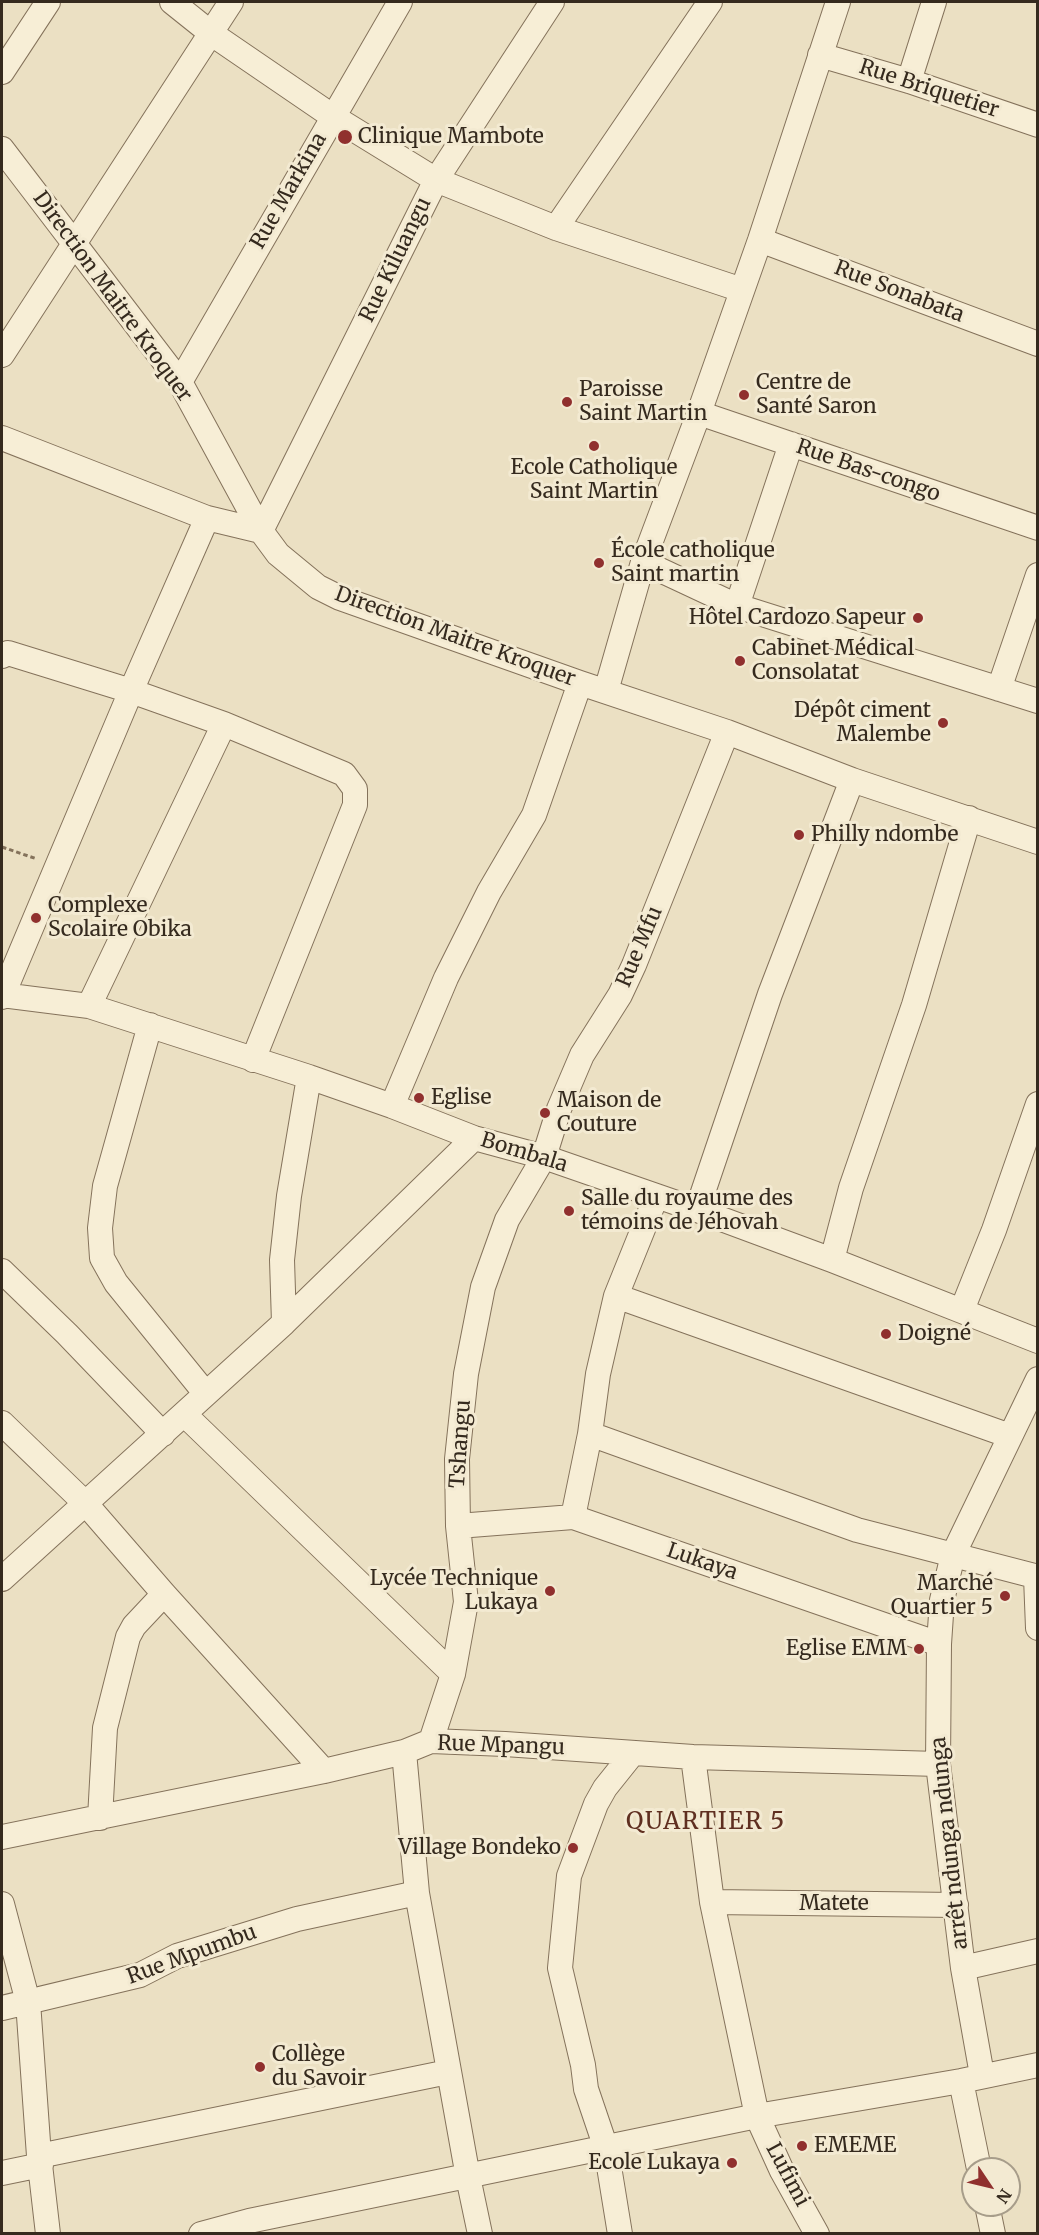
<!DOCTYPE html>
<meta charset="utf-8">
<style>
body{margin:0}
#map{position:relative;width:1039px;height:2235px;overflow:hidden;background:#ebe0c3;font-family:Merriweather,serif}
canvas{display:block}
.frame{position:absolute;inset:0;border:3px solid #352a1e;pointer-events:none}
.north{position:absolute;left:961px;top:2157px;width:60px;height:60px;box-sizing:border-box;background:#f3ead2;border:2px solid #a79d8a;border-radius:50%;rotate:125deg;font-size:16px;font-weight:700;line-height:24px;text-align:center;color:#352a1e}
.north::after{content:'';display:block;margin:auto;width:21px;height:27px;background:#90302e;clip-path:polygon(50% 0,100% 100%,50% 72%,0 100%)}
</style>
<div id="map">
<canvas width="1039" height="2235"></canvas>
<div class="frame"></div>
<div class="north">N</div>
</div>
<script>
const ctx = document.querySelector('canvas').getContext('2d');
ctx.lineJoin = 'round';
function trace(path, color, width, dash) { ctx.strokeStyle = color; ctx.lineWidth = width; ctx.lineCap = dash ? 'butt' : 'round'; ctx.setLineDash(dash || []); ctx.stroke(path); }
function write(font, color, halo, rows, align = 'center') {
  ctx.font = font + ' Merriweather,serif'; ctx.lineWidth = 6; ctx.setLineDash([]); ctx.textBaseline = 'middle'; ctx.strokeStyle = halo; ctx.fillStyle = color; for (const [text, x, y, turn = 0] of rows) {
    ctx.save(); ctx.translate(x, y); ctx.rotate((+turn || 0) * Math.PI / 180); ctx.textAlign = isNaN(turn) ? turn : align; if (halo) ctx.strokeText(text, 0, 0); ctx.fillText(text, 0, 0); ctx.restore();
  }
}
const path = new Path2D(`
 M 2,847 L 37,859`);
const minor = new Path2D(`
 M 172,2 L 212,34 L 332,116 L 436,180 L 556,228 L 742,290
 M 820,55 L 909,81 L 1038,125
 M 2,72 L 48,2
 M 909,81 L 934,2
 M 2,149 L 180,382 L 261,531 L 278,554 L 318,587 L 340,598 L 580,683 L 727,732 L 852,780 L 1038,842
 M 556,228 L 710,2
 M 760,240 L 1038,344
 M 2,355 L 231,2
 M 180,382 L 400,2
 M 699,413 L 1038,528
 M 2,438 L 207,518 L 261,531
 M 261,531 L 436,180 L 552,2
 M 643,562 L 737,606 L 1038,701
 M 737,606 L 791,444
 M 2,656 L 8,653 L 131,691 L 224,724 L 344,774 L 355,789 L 355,805 L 253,1060
 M 999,689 L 1038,575
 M 606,691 L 643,562 L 699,413 L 760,240 L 838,2
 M 2,995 L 89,1006 L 309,1077 L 392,1106 L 474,1138 L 544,1157 L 697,1210 L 832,1260 L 1038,1341
 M 2,997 L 131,691 L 207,518
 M 89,1006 L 224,724
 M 150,1025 L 105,1186 L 100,1228 L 102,1258 L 116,1283 L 206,1394
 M 392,1106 L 446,978 L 489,892 L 534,815 L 580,683
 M 697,1210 L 770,994 L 852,780
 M 832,1260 L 851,1188 L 914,1005 L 969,818
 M 2,1271 L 67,1334 L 163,1434
 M 616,1296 L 1010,1436
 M 962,1310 L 994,1230 L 1038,1104
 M 284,1323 L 282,1260 L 289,1196 L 309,1077
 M 184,1414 L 453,1674
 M 2,1423 L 86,1504 L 164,1594 L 324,1771
 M 590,1434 L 857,1530 L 1038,1577
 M 573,1517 L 590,1434 L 598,1374 L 616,1296 L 656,1197
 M 458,1526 L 573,1517 L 939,1644
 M 1036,1577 L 1038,1628
 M 2,1579 L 284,1323 L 474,1138
 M 431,1741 L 453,1674 L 466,1602 L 458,1526 L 457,1459 L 466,1374 L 483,1287 L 507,1220 L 544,1157 L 559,1109 L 582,1055 L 620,995 L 634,965 L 727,732
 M 404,1752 L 417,1893 L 468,2177 L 480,2234
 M 693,1757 L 712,1902 L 757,2116 L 782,2171 L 817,2234
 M 100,1818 L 105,1728 L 128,1637 L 134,1626 L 164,1594
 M 2,1837 L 324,1771 L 404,1752 L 431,1741 L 505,1744 L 693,1757 L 938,1764
 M 712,1902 L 956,1905
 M 2,1904 L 28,2002 L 39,2156 L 48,2234
 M 963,1968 L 1038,1951
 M 2,2008 L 140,1975 L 177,1956 L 297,1919 L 417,1893
 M 982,2075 L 963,1968 L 938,1764 L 939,1644 L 942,1600 L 953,1555 L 1038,1379
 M 961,2081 L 979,2169
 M 39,2156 L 448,2072
 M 2,2173 L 41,2165
 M 987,2205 L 993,2234
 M 201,2234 L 249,2221 L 757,2116 L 961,2081 L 1038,2065
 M 620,2234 L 606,2148 L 586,2089 L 583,2065 L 560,1968 L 569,1876 L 596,1804 L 605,1788 L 633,1753`);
const markers = [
 [345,137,8,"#90302e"],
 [744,395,6,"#90302e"],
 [567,402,6,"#90302e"],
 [594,446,6,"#90302e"],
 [599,563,6,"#90302e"],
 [918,618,6,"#90302e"],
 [740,661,6,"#90302e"],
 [943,723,6,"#90302e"],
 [799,835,6,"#90302e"],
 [36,918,6,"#90302e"],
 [419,1098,6,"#90302e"],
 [545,1113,6,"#90302e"],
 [569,1211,6,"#90302e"],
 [886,1334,6,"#90302e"],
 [550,1591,6,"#90302e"],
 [1005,1596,6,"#90302e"],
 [919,1649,6,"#90302e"],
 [573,1848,6,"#90302e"],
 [260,2067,6,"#90302e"],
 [802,2146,6,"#90302e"],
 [732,2163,6,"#90302e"]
];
const streetNames = [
 ["Rue Briquetier",929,89,18],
 ["Rue Markina",289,191,-60],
 ["Rue Kiluangu",396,260,-64],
 ["Rue Sonabata",899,292,21],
 ["Direction Maitre Kroquer",112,297,54],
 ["Rue Bas-congo",868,471,19],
 ["Direction Maitre Kroquer",455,637,20],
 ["Rue Mfu",640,947,-67],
 ["Bombala",524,1153,17],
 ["Tshangu",461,1444,-86],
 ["Lukaya",702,1562,19],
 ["Rue Mpangu",501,1746,2],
 ["arrêt ndunga ndunga",950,1843,-96],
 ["Matete",834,1904],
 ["Rue Mpumbu",192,1955,-20],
 ["Lufimi",787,2175,62]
];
const poiNames = [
 ["Clinique Mambote",358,137],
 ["Centre de",756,383],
 ["Santé Saron",756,407],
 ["Paroisse",579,390],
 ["Saint Martin",579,414],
 ["Ecole Catholique",594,468,"center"],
 ["Saint Martin",594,492,"center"],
 ["École catholique",611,551],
 ["Saint martin",611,575],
 ["Hôtel Cardozo Sapeur",906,618,"right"],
 ["Cabinet Médical",752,649],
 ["Consolatat",752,673],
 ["Dépôt ciment",931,711,"right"],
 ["Malembe",931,735,"right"],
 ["Philly ndombe",811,835],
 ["Complexe",48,906],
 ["Scolaire Obika",48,930],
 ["Eglise",431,1098],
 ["Maison de",557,1101],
 ["Couture",557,1125],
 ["Salle du royaume des",581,1199],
 ["témoins de Jéhovah",581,1223],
 ["Doigné",898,1334],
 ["Lycée Technique",538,1579,"right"],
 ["Lukaya",538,1603,"right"],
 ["Marché",993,1584,"right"],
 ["Quartier 5",993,1608,"right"],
 ["Eglise EMM",907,1649,"right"],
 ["Village Bondeko",561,1848,"right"],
 ["Collège",272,2055],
 ["du Savoir",272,2079],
 ["EMEME",814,2146],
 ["Ecole Lukaya",720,2163,"right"]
];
const quarterNames = [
 ["QUARTIER 5",706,1822]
];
trace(minor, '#84725b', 26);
trace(path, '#84725b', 3, [4.5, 3]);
trace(minor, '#f7eed6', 24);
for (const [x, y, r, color] of markers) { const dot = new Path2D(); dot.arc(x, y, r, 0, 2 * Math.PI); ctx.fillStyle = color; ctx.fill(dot); trace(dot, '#f3ead2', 2); }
write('21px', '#352a1e', '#f3ead2', streetNames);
write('21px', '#352a1e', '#f3ead2', poiNames, 'left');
ctx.letterSpacing = '1.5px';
write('24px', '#5f2f20', '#f3ead2', quarterNames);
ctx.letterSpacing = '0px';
</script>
